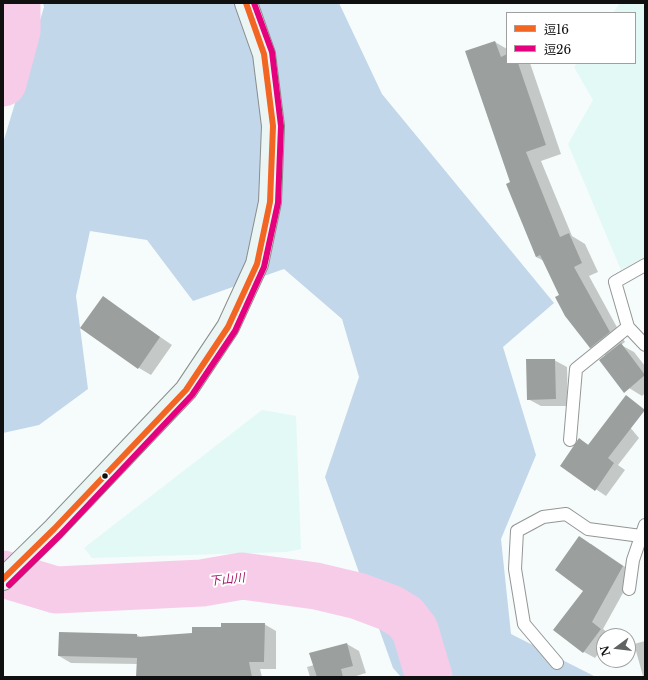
<!DOCTYPE html>
<meta charset="utf-8">
<style>
body{margin:0}
#map{position:relative;width:648px;height:680px;overflow:hidden;background:#f6fcfb;font-family:"Libre Baskerville","Noto Sans JP",serif}
canvas{display:block}
.frame{position:absolute;inset:0;border:4px solid #101010;pointer-events:none}
.legend{position:absolute;left:506px;top:12px;width:130px;height:52px;box-sizing:border-box;background:#fff;border:1px solid #9f9f9f;margin:0;padding:5px 7px;list-style:none;font-size:12px;color:#101010}
.legend li{display:flex;align-items:center;gap:8px;height:20px}
.legend b{width:20px;border:1px solid #9f9f9f}
.north{position:absolute;left:596px;top:628px;width:40px;height:40px;box-sizing:border-box;background:#fff;border:1px solid #9f9f9f;border-radius:50%;rotate:255deg;font-size:11px;font-weight:700;line-height:16px;text-align:center;color:#101010}
.north::after{content:'';display:block;margin:auto;width:14px;height:18px;background:#606362;clip-path:polygon(50% 0,100% 100%,50% 72%,0 100%)}
</style>
<div id="map">
<canvas width="648" height="680"></canvas>
<div class="frame"></div>
<ul class="legend">
<li><b style="height:5px;background:#f26522"></b>逗16</li>
<li><b style="height:5px;background:#e5007d"></b>逗26</li>
</ul>
<div class="north">N</div>
</div>
<script>
const ctx = document.querySelector('canvas').getContext('2d');
ctx.lineJoin = 'round';
function paint(path, color) { ctx.fillStyle = color; ctx.fill(path, 'evenodd'); }
function trace(path, color, width, dash) { ctx.strokeStyle = color; ctx.lineWidth = width; ctx.lineCap = dash ? 'butt' : 'round'; ctx.setLineDash(dash || []); ctx.stroke(path); }
function write(font, color, halo, rows, align = 'center') {
  ctx.font = font + ' "Libre Baskerville","Noto Sans JP",serif'; ctx.lineWidth = 4; ctx.setLineDash([]); ctx.textBaseline = 'middle'; ctx.strokeStyle = halo; ctx.fillStyle = color; for (const [text, x, y, turn = 0] of rows) {
    ctx.save(); ctx.translate(x, y); ctx.rotate((+turn || 0) * Math.PI / 180); ctx.textAlign = isNaN(turn) ? turn : align; if (halo) ctx.strokeText(text, 0, 0); ctx.fillText(text, 0, 0); ctx.restore();
  }
}
const farmland = new Path2D(`
 M 620,3 L 642,3 L 645,8 L 645,257 L 621,270 L 568,144 L 593,100 L 574,67 L 577,63 L 635,63 L 635,13 L 613,13 Z
 M 262,410 L 296,416 L 301,549 L 286,552 L 92,558 L 84,548 Z`);
const forest = new Path2D(`
 M 43,3 L 339,3 L 382,94 L 554,303 L 503,347 L 536,455 L 501,539 L 511,634 L 596,677 L 401,677 L 393,668 L 325,477 L 359,377 L 342,319 L 284,269 L 193,301 L 147,240 L 90,231 L 76,296 L 88,389 L 39,425 L 3,433 L 3,143 L 44,7 Z`);
const shadow = new Path2D(`
 M 495,42 L 507,49 L 507,63 L 530,63 L 561,154 L 541,161 L 572,236 L 585,244 L 598,272 L 589,276 L 625,342 L 621,345 L 634,352 L 645,366 L 645,393 L 642,396 L 629,388 L 606,356 L 590,348 L 561,295 L 544,261 L 536,257 L 511,183 Z
 M 103,298 L 172,345 L 151,375 L 139,368 Z
 M 554,360 L 567,367 L 568,406 L 541,406 L 528,399 Z
 M 624,420 L 639,438 L 618,465 L 625,470 L 606,496 L 561,466 L 579,439 L 589,445 Z
 M 591,544 L 634,573 L 603,629 L 612,636 L 604,636 L 604,646 L 595,658 L 584,652 L 585,590 Z
 M 264,624 L 276,631 L 276,669 L 260,669 L 262,677 L 137,677 L 138,664 L 71,663 L 59,656 L 60,633 L 137,635 L 142,638 L 193,634 L 222,628 Z
 M 645,641 L 645,677 L 643,676 L 634,644 Z
 M 347,644 L 359,651 L 366,673 L 353,677 L 310,677 L 307,667 L 314,665 Z`);
const river = new Path2D(`
 M 3,83 L 17,31 L 17,3
 M 3,574 L 56,590 L 202,583 L 242,576 L 316,586 L 358,596 L 390,608 L 405,617 L 415,630 L 429,677`);
const building = new Path2D(`
 M 495,41 L 501,57 L 507,54 L 507,63 L 518,63 L 546,145 L 526,152 L 560,237 L 569,233 L 582,263 L 574,267 L 610,332 L 590,348 L 565,316 L 555,297 L 559,295 L 540,255 L 536,257 L 506,184 L 510,182 L 465,51 Z
 M 103,296 L 160,337 L 138,369 L 80,328 Z
 M 621,343 L 645,375 L 624,393 L 599,360 Z
 M 526,359 L 555,359 L 556,399 L 527,400 Z
 M 626,395 L 645,410 L 608,458 L 614,463 L 595,491 L 560,466 L 579,438 L 588,445 Z
 M 579,536 L 623,566 L 592,622 L 601,629 L 583,653 L 553,630 L 583,591 L 555,570 Z
 M 221,623 L 265,623 L 264,662 L 249,662 L 252,677 L 136,677 L 137,658 L 58,656 L 59,632 L 137,634 L 137,637 L 192,633 L 192,627 L 221,627 Z
 M 347,643 L 353,666 L 341,669 L 343,677 L 317,677 L 309,653 Z`);
const lane = new Path2D(`
 M 645,265 L 615,282 L 628,327 L 645,345
 M 570,440 L 576,369 L 628,327
 M 629,589 L 633,560 L 645,525
 M 557,663 L 524,624 L 515,569 L 517,531 L 543,517 L 566,514 L 588,529 L 641,536`);
const secondary = new Path2D(`
 M 3,579 L 54,529 L 186,390 L 228,327 L 257,264 L 270,202 L 273,126 L 264,54 L 246,3`);
const bus1 = new Path2D(`
 M 3,579 L 54,529 L 186,390 L 228,327 L 257,264 L 270,202 L 273,126 L 264,54 L 246,3`);
const bus2 = new Path2D(`
 M 9,585 L 60,535 L 192,395 L 235,331 L 264,267 L 278,203 L 281,126 L 272,52 L 254,3`);
const markers = [
 [105,476,3.5,"#101010"]
];
const waterNames = [
 ["下山川",227,580,-6]
];
paint(farmland, '#e2f9f6');
paint(forest, '#c3d7ea');
paint(shadow, '#0003');
trace(river, '#f7cce9', 47);
paint(building, '#9ba09e');
trace(lane, '#949696', 14);
trace(secondary, '#8a8d8c', 24);
trace(lane, '#fefffe', 12);
trace(secondary, '#ebf6f4', 22);
trace(bus1, '#f26522', 6);
trace(bus2, '#e5007d', 6);
for (const [x, y, r, color] of markers) { const dot = new Path2D(); dot.arc(x, y, r, 0, 2 * Math.PI); ctx.fillStyle = color; ctx.fill(dot); trace(dot, '#fff', 1.5); }
write('italic 12px', '#a6156a', '#fff', waterNames);
</script>
